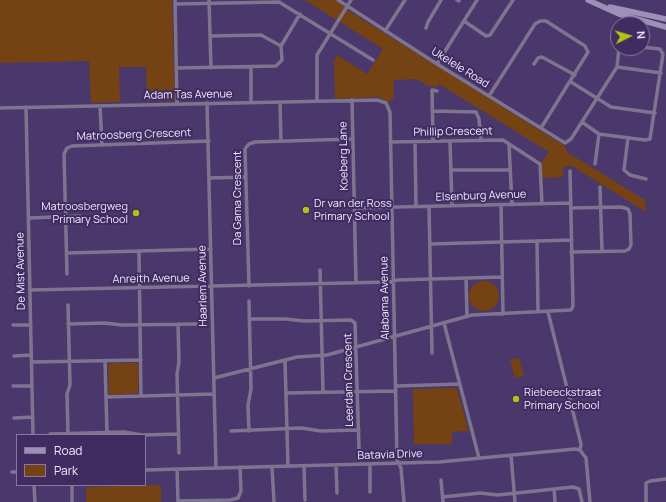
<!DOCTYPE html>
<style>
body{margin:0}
#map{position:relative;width:666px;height:502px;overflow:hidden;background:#4a376c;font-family:Manrope,sans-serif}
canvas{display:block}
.legend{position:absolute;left:16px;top:434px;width:130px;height:52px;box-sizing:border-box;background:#402c61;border:1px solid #86789f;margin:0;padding:5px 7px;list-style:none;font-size:12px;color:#efe9fd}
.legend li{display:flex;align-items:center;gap:8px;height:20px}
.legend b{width:20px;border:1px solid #86789f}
.north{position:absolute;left:610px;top:16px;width:40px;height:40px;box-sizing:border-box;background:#402c61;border:1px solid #86789f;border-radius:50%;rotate:85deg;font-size:11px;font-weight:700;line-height:16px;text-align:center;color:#efe9fd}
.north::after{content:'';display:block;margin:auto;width:14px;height:18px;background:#adc610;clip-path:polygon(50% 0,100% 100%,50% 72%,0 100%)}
</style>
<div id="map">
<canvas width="666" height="502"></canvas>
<ul class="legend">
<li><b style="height:5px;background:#9c90b9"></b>Road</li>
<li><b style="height:11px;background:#754213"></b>Park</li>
</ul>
<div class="north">N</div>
</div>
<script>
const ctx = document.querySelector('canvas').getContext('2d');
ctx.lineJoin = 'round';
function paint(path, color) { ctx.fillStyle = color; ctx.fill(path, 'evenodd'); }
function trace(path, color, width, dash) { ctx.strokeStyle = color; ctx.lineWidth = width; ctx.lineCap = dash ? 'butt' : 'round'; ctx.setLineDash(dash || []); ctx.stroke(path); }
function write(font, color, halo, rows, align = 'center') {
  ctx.font = font + ' Manrope,sans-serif'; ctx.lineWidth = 4; ctx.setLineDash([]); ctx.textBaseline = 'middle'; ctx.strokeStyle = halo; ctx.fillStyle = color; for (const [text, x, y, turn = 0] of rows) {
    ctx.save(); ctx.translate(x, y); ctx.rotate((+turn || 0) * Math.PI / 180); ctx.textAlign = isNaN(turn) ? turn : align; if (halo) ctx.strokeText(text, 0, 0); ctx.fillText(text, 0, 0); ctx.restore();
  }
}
const green = new Path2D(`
 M 0,0 L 172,0 L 175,99 L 172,101 L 147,101 L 146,67 L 119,67 L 120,102 L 91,103 L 89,61 L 0,63 Z
 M 305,0 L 335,0 L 349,11 L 565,146 L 567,152 L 645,200 L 646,212 L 572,166 L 563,167 L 563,177 L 542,178 L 542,162 L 549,152 L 439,84 L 437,87 L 428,86 L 417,79 L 394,80 L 394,98 L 388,102 L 379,97 L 335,99 L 334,61 L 337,55 L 367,74 L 383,49 Z
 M469 296a15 15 0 1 1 30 0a15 15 0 1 1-30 0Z
 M 519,358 L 524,376 L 515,378 L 510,360 Z
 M 136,363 L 139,366 L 138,393 L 111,395 L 109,393 L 108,365 L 111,363 Z
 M 455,388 L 458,391 L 469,433 L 467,431 L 452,432 L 452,444 L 414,444 L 413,389 Z
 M 161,485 L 161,502 L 86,502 L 86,487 Z`);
const minor = new Path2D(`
 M 175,0 L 177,104
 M 209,0 L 211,68
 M 338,0 L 437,64 L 565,143 L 571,139 L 617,67 L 619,48
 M 457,0 L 459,1
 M 176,4 L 279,2 L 373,60
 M 464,21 L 486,36 L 490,35 L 513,0
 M 426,28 L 428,22 L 441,0
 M 385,31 L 405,0
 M 210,36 L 261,35 L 281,46
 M 437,64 L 477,0
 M 534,64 L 538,58 L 542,57 L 575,75
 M 617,67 L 661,73
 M 177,68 L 276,66 L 282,60 L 281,46 L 300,14
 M 571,82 L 611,107 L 655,113
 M 489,96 L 535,24 L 540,21 L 546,21 L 585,46 L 588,52 L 541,128
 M 352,100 L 356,283
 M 317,101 L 317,55 L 351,0
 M 280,102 L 281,141
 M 207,103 L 216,468
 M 251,103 L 251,68
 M 100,106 L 102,145
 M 26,107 L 33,435
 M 0,108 L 377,100 L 386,103 L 390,112 L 397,460 L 401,468 L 404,502
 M 432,111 L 476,112 L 479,119 L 481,140
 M 582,122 L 599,134 L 645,140 L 650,139 L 663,54 L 660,49 L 642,47
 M 628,138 L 624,170 L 630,175 L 646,179
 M 433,141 L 432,90 L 437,91
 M 450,141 L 452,206
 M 390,142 L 503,140 L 540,164 L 542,204
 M 415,142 L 416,207
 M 509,144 L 512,205
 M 595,164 L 599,134
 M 451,170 L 510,170
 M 210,178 L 246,177
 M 600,187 L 602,251
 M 501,205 L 503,314
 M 429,207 L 432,353
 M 354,208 L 571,203
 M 571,208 L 621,207 L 628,209 L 630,214 L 631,245 L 629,249 L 625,251 L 571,252
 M 29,218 L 80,216
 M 537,241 L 538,312
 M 430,244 L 572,240
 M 139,251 L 141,396
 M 67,253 L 211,249
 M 320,270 L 323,392
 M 67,274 L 64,154 L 67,148 L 72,146 L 209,141
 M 466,278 L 467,316
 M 249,286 L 245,149 L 249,144 L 255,142 L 352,139
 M 30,290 L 390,282 L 397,280 L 502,277
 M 249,301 L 251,389 L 248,405 L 249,431
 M 68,305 L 70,385 L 67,394 L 68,434
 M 548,312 L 581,444 L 580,450
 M 249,319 L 286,319 L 304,321 L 351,320 L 355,323 L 359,448
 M 444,323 L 479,458
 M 68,324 L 105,323 L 121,325 L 197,324
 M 178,324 L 179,362 L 177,374 L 179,453
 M 13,325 L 31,325
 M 14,356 L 31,355
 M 285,360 L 288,466
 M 105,361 L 107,433
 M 32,362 L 141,360
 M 214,378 L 297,357 L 327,355 L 472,315 L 571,310 L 573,306 L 570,171
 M 13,386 L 32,386
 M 396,386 L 460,384
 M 287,393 L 396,391
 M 106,397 L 214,394
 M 14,418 L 33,417
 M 231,431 L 301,428 L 321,431 L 359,430
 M 50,434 L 124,432 L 142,435 L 178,434
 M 511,455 L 515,502
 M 336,465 L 337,493
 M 370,465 L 370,492
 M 304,466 L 305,500
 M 272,467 L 274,502
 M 177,469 L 178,502
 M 145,470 L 439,462 L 575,449 L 580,450 L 586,458 L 590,502
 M 12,472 L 17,472
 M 441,480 L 443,502
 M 34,485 L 35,502
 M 72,485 L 72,502
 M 554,489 L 555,502
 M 443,497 L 480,493 L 498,495 L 573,487 L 579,489 L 582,502
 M 178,501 L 230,500 L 238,498 L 241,491 L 240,467
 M 646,502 L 646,483 L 650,481 L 666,479`);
const secondary = new Path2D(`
 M 588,0 L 619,14 L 666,27
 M 610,7 L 666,19`);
const markers = [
 [306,210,4,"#adc610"],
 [136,213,4,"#adc610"],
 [516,399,4,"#adc610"]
];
const streetNames = [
 ["Ukelele Road",460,68,32],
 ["Adam Tas Avenue",188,95,-1],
 ["Phillip Crescent",453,132,-1],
 ["Matroosberg Crescent",134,135,-2],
 ["Koeberg Lane",344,156,-91],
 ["Elsenburg Avenue",481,196,-2],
 ["Da Gama Crescent",238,198,-90],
 ["De Mist Avenue",21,271,-91],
 ["Anreith Avenue",151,279,-1],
 ["Haarlem Avenue",203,286,-91],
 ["Alabama Avenue",385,298,-91],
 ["Leerdam Crescent",349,380,-91],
 ["Batavia Drive",390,455,-2]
];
const poiNames = [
 ["Dr van der Ross",314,204],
 ["Primary School",314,217],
 ["Matroosbergweg",128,207,"right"],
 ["Primary School",128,220,"right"],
 ["Riebeeckstraat",524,393],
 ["Primary School",524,406]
];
paint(green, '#754213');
trace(minor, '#7d758f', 3.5);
trace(secondary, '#9c90b9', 5.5);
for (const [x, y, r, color] of markers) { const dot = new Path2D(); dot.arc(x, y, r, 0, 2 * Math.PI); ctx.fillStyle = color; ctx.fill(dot); trace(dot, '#402c61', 1.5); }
write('11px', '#efe9fd', '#402c61', streetNames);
write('11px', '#efe9fd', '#402c61', poiNames, 'left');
</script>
